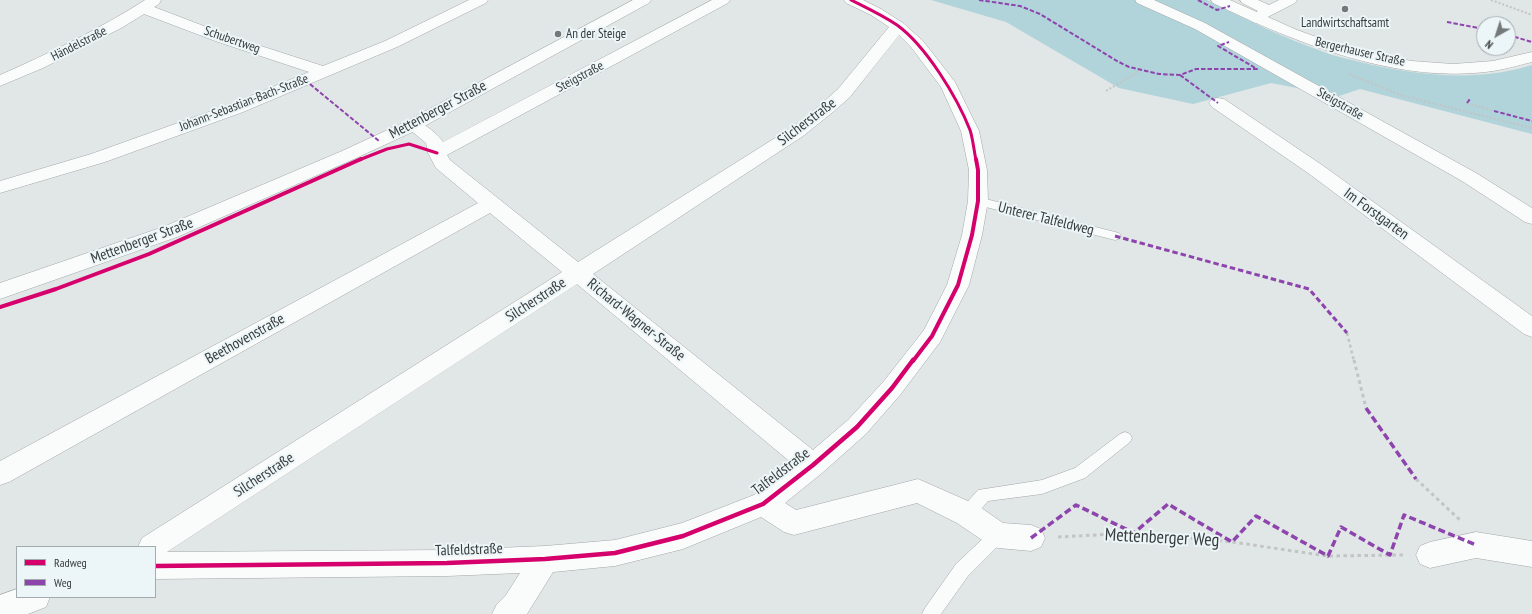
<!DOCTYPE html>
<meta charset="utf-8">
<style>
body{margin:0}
#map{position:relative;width:1532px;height:614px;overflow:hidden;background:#e1e6e7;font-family:"PT Sans Narrow",sans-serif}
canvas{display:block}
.legend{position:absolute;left:16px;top:546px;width:140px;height:52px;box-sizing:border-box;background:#ecf5f7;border:1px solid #a4abad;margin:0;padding:5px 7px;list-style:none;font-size:12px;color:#393c3d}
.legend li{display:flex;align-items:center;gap:8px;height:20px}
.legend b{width:20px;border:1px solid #a4abad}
.north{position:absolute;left:1476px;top:16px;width:40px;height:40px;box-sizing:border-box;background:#ecf5f7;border:1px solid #a4abad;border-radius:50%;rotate:219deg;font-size:11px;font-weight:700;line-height:16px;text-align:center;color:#393c3d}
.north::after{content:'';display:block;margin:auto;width:14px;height:18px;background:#747878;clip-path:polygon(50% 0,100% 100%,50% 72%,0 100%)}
</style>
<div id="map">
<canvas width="1532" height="614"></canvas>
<ul class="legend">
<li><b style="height:5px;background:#d6006c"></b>Radweg</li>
<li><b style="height:5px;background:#8e44ad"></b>Weg</li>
</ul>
<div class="north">N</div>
</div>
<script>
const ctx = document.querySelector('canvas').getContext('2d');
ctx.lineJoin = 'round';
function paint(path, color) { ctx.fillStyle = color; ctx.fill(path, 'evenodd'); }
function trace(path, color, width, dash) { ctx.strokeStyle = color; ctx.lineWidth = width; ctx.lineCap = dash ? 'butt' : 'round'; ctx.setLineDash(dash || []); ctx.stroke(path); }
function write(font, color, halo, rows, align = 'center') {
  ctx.font = font + ' "PT Sans Narrow",sans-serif'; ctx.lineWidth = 4; ctx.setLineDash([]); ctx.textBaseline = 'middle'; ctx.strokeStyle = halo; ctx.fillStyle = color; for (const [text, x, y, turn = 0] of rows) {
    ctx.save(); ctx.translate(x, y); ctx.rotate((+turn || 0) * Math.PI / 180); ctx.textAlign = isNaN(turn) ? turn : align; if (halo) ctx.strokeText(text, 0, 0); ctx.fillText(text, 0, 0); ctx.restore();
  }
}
const green = new Path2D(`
 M 931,0 L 1207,0 C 1245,19 1284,38 1324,52 C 1334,56 1345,58 1356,61 C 1413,75 1475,83 1532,65 L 1532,134 L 1360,89 L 1339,96 L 1271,83 L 1193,104 L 1119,88 L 1006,22 Z`);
const pathFar2 = new Path2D(`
 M 1491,0 L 1532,15
 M 1349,74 L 1403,96 L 1532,128
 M 1106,91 L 1141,70
 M 1467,103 L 1494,111`);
const pathFar1 = new Path2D(`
 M 1347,333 L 1354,361`);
const path = new Path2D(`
 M 1354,360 L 1366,408
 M 1416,479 L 1461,521
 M 1058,537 L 1134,533 L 1232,542 L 1328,556 L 1403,555`);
const lane = new Path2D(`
 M 978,197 L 1115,232 L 1119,233 L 1121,236 L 1119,239 L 1115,240 L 974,204 L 972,201 L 974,198 Z
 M 1125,432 L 1130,434 L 1132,438 L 1130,442 L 1085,478 L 1042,494 L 988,501 L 973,519 L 967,521 L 961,519 L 959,514 L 961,509 L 978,490 L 1042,480 L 1075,468 L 1120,434 Z
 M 998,527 L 1004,530 L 1006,535 L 1004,540 L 968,576 L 941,614 L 922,614 L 925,608 L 956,564 L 992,530 Z`);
const street = new Path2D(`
 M 145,0 L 161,0 L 159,4 L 154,7 L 230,36 L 323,66 L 385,41 L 469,0 L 488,0 L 486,3 L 397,47 L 243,112 L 105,162 L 0,193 L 0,181 L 91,154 L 231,104 L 309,72 L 218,42 L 144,14 L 123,27 L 43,68 L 0,86 L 0,75 C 50,53 100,29 145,0 Z
 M 712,0 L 730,0 L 728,3 L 447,155 L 450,160 L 578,262 L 791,128 L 809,115 L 838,89 L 889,27 L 871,15 L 846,3 L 844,0 L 863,0 L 881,9 L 903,23 L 923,41 L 955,82 L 979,131 L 987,170 L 988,201 L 982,235 L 969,285 L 940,342 L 900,395 L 866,434 L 822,473 L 785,503 L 796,510 L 918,479 L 977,505 L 1003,523 L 1031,525 L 1041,529 L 1045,538 L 1041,547 L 1031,551 L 998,548 L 988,544 L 957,523 L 917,503 L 794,535 L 784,532 L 761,517 L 683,549 L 615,566 L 553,572 L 527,614 L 492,614 L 497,604 L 506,595 L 520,573 L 447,576 L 155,579 L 155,547 L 138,547 L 142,538 L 562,272 L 490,213 L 9,482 L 0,485 L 0,461 L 478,203 L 436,168 L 428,153 L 426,143 L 404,125 L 407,121 C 409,121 411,120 413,120 C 421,120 440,136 443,142 ZM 899,35 L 911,47 L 941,87 L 961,131 L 969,170 L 968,201 L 962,235 L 947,285 L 924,330 L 884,381 L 848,420 L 813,450 L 593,274 L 803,136 L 833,112 L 850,97 ZM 577,284 L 794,465 L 754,495 L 682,523 L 615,540 L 545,546 L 447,550 L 167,552 Z
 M 1135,0 L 1154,0 L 1205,23 L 1476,173 L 1532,208 L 1532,224 L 1525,222 L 1462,181 L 1195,29 L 1137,3 Z
 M 1240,0 L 1258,0 L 1269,5 L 1279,0 L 1297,0 L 1295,3 L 1256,23 L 1251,21 L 1248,18 L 1251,15 L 1258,11 L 1242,3 Z
 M 1218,98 L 1224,99 L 1322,165 L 1532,316 L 1532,337 L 1524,334 L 1308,173 L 1212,107 L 1209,103 L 1212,99 Z
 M 1476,532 L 1532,541 L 1532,567 L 1476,558 L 1430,568 L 1420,564 L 1416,555 L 1420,546 L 1430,542 Z
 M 17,589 L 17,597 L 50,597 L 46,607 L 28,614 L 0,614 L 0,595 Z`);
const secondary = new Path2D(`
 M 633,0 L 651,0 L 649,3 L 419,129 L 354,159 L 177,237 L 0,299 L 0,283 L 163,227 L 342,151 L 407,121 Z
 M 1211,0 L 1230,0 L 1297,30 L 1336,44 L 1373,54 L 1412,61 L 1453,64 L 1493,61 L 1532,52 L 1532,62 C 1519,65 1506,69 1493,71 C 1399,85 1296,43 1213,3 Z`);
const quietFar2 = new Path2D(`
 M 979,0 L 1020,6 L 1040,14 L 1117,61 L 1129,67 L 1159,74 L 1180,75 L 1196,69 L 1257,69 L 1218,46 L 1229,42
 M 1198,0 L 1217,10 L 1230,6
 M 1447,22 L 1484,29
 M 1508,35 L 1532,42
 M 1180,75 L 1218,103
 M 305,80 L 379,141
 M 1467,103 L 1470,99
 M 1494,111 L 1532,121`);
const quietFar1 = new Path2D(`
 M 1115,236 L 1309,289 L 1347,333`);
const quiet = new Path2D(`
 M 1366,408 L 1416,479
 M 1031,538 L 1076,505 L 1134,533 L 1168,504 L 1232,542 L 1256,516 L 1328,556 L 1341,527 L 1390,555 L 1404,515 L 1476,545`);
const cyclewayFar2 = new Path2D(`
 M 851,0 C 867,8 882,15 897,25 C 926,46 957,97 970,130 C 973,139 974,151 976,160
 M 359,160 L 387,149 L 409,144 L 437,153`);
const cyclewayFar1 = new Path2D(`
 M 0,307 L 56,289 L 149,254 L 361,159
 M 913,361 L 932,336 L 958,285 L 972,235 L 978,201 L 978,170 L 976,159`);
const cycleway = new Path2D(`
 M 155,566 L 447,563 L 545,559 L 615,553 L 683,536 L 763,504 L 813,465 L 857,427 L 892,388 L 913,360`);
const markers = [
 [1345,9,4,"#747878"],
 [558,34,4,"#747878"]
];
const farPoinames = [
 ["Landwirtschaftsamt",1345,23],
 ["An der Steige",566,34,"left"]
];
const farStreetnames = [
 ["Schubertweg",232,40,19],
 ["Händelstraße",79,44,-27],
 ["Bergerhauser Straße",1360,52,13],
 ["Steigstraße",580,77,-28],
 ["Johann-Sebastian-Bach-Straße",244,103,-21],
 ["Steigstraße",1340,104,30]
];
const streetNames = [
 ["Mettenberger Straße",438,110,-28],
 ["Silcherstraße",807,122,-37],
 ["Im Forstgarten",1376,214,36],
 ["Unterer Talfeldweg",1046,219,14],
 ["Mettenberger Straße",142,241,-20],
 ["Silcherstraße",536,300,-33],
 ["Richard-Wagner-Straße",636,320,39],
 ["Beethovenstraße",245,339,-29],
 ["Talfeldstraße",781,472,-37],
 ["Silcherstraße",264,475,-33],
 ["Talfeldstraße",469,550,-2]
];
const nearStreetnames = [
 ["Mettenberger Weg",1162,538,3]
];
paint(green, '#b1d3da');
trace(lane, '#a3a7a7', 1);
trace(street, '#a3a7a7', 1);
trace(secondary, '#a3a7a7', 1);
trace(pathFar2, '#c2c4c5', 2, [2, 2]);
trace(pathFar1, '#c2c4c5', 2.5, [3, 3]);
trace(path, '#c2c4c5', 3, [3.5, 3.5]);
paint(lane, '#fafbfb');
paint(street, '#fafbfb');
paint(secondary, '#fafbfb');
trace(quietFar2, '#8e44ad', 2, [4.5, 2]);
trace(quietFar1, '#8e44ad', 3, [5.5, 3]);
trace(quiet, '#8e44ad', 3.5, [7, 3.5]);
trace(cyclewayFar2, '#d6006c', 3);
trace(cyclewayFar1, '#d6006c', 4);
trace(cycleway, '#d6006c', 4.5);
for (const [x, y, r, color] of markers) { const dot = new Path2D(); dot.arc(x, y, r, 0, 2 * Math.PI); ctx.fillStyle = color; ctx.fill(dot); trace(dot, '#ecf5f7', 1.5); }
write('13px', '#393c3d', '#ecf5f7', farPoinames);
write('13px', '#393c3d', '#ecf5f7', farStreetnames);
write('15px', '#393c3d', '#ecf5f7', streetNames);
write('18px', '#393c3d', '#ecf5f7', nearStreetnames);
</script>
